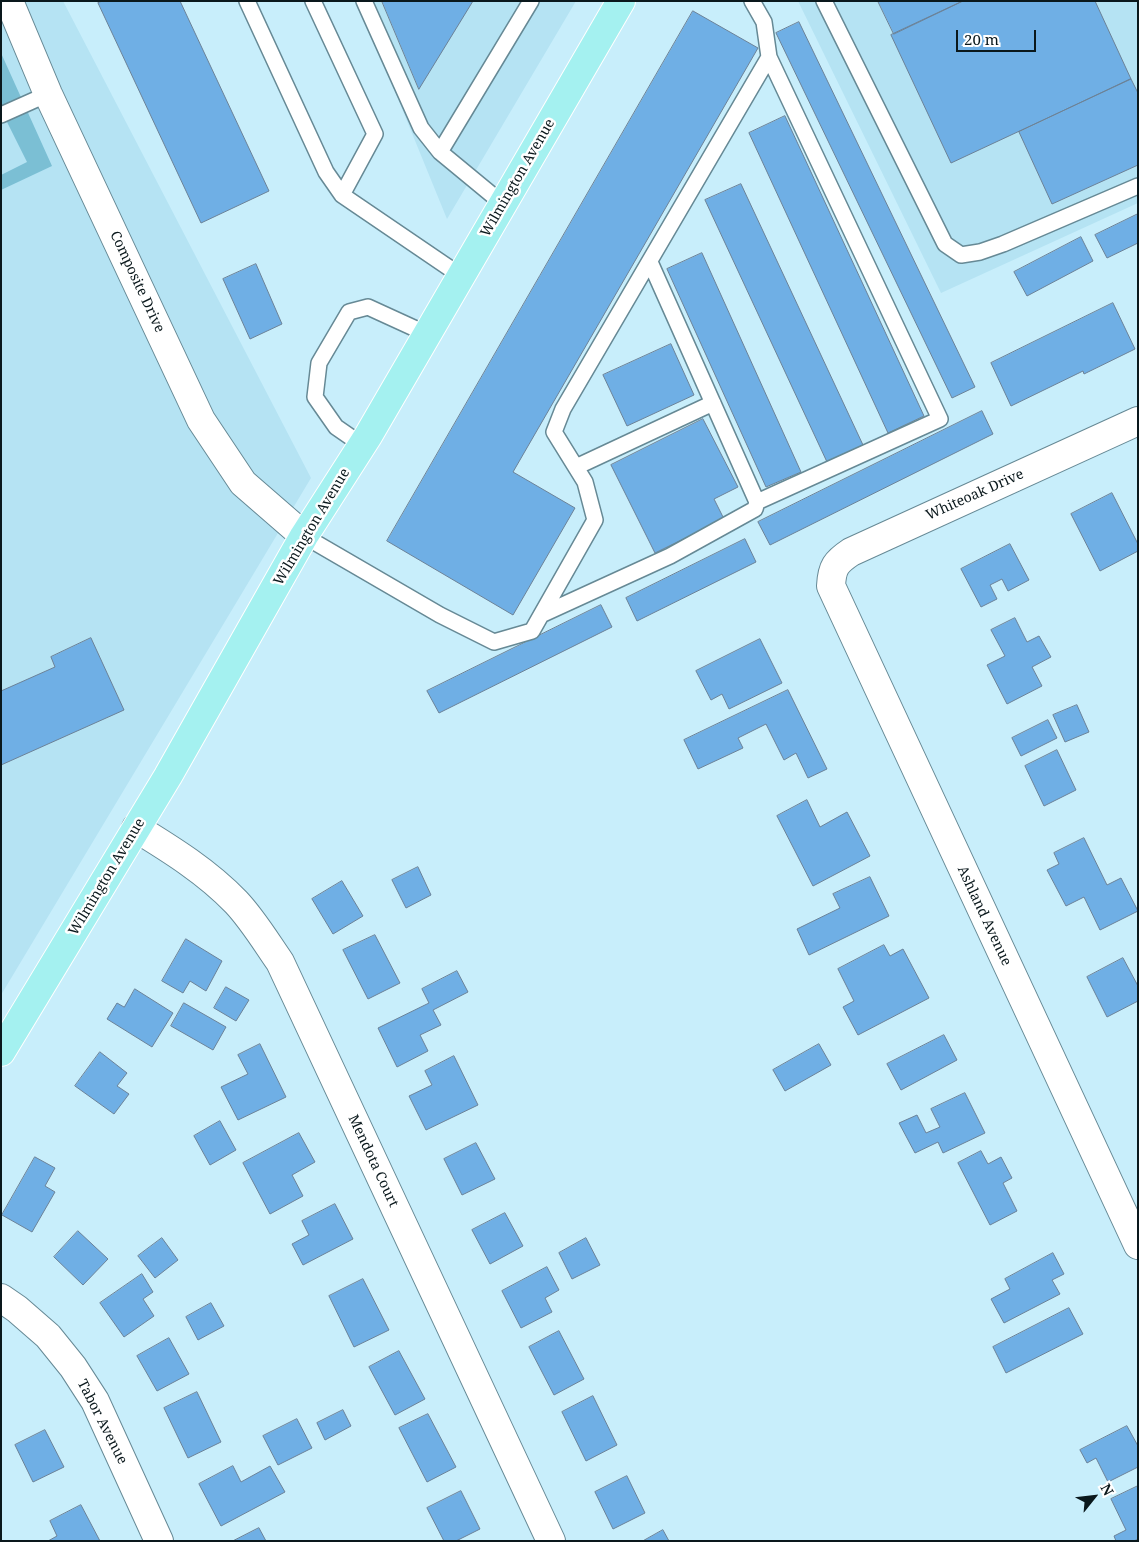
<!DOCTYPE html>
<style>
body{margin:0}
#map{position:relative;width:1139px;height:1542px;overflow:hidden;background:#c8eefb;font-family:"Noto Serif",serif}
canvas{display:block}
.frame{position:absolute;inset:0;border:2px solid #0a181c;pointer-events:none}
.north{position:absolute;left:1069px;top:1472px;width:50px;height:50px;-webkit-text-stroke:4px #fff;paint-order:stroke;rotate:61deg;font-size:14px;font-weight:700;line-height:20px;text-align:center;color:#0a181c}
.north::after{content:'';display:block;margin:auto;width:18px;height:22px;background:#0a181c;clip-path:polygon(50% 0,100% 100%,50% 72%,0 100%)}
.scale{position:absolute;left:956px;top:30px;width:80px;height:22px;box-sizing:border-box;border:2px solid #0a181c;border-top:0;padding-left:6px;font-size:15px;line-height:18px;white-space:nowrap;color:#0a181c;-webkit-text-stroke:4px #fff;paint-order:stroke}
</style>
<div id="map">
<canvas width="1139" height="1542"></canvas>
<div class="frame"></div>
<div class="north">N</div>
<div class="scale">20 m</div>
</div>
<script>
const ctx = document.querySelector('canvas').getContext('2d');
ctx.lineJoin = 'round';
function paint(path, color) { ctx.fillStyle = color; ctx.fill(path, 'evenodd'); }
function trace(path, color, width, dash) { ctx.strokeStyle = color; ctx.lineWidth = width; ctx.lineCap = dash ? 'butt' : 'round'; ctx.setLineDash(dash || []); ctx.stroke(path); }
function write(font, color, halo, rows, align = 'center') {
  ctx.font = font + ' "Noto Serif",serif'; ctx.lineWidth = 5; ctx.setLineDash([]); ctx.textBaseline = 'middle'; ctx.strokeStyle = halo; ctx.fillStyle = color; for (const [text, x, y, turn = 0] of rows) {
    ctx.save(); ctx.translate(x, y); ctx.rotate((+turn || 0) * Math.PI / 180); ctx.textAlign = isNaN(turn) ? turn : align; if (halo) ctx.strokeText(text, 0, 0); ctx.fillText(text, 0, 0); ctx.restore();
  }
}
const built = new Path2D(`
 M 1,1 L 63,1 L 311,478 L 1,995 Z
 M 358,1 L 576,1 L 447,219 Z
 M 798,1 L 1138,1 L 1138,203 L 941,293 Z`);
const green = new Path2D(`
 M 1,53 L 52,166 L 1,190 L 1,175 L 27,162 L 1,110 Z`);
const building = new Path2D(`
 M 103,1 L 180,1 L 269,191 L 201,223 L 98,3 Z
 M 382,1 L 473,1 L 419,89 Z
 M 878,1 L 963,1 L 894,34 Z
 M 963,1 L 1095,1 L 1131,79 L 951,163 L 891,35 Z
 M 693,11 L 758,48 L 513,472 L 575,508 L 513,615 L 387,541 Z
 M 799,22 L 975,387 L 952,398 L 776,33 Z
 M 1131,79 L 1138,93 L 1138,165 L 1052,204 L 1019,132 Z
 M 785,116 L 924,416 L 888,433 L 749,133 Z
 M 741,184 L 863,445 L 827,462 L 705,200 Z
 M 1138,214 L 1138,243 L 1107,258 L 1095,235 Z
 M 1081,237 L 1093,261 L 1027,296 L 1014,272 Z
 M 702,253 L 801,472 L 766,487 L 667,269 Z
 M 256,264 L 282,324 L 250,339 L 223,279 Z
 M 1113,303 L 1135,349 L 1084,374 L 1083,371 L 1011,406 L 991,363 Z
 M 671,344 L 694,395 L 627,426 L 603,375 Z
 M 982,411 L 993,434 L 770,545 L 758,522 Z
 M 703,419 L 738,487 L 714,499 L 724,519 L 655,553 L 611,465 Z
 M 1112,493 L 1138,544 L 1138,551 L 1100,571 L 1071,514 Z
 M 745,539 L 756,562 L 637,621 L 626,598 Z
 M 1010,544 L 1029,580 L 1008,591 L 1002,579 L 990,585 L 997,599 L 981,607 L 961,569 Z
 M 601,605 L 612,627 L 439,713 L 427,691 Z
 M 1015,618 L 1027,642 L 1039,636 L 1051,657 L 1032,667 L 1042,686 L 1007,704 L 987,665 L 1005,656 L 991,630 Z
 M 91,638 L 124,710 L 1,765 L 1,691 L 55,667 L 51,657 Z
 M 760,639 L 782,683 L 729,709 L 722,694 L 711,700 L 696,671 Z
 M 788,690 L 827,769 L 808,778 L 796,753 L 784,760 L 766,724 L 738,738 L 743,748 L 698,769 L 684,740 Z
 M 1077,705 L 1089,732 L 1065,742 L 1053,715 Z
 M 1048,720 L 1057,738 L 1021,756 L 1012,738 Z
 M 1057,750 L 1076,790 L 1044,806 L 1025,766 Z
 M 807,800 L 820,827 L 847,812 L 870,856 L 813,886 L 777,816 Z
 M 1084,838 L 1107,885 L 1121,878 L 1138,911 L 1100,930 L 1084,897 L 1066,906 L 1047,870 L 1059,864 L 1054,853 Z
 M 418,867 L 431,895 L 406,908 L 392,880 Z
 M 870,877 L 889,916 L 809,955 L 797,929 L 840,908 L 833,894 Z
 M 342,881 L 363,916 L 333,934 L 312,899 Z
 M 375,935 L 400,983 L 368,999 L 343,950 Z
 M 186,939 L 222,961 L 206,991 L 190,981 L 183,993 L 162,981 Z
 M 884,945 L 890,956 L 903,949 L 929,998 L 858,1035 L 843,1007 L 854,1001 L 838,969 Z
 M 1123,958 L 1138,986 L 1138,1001 L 1107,1017 L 1087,977 Z
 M 457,971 L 468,992 L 433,1010 L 441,1025 L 420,1035 L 428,1051 L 397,1067 L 378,1028 L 429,1003 L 422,989 Z
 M 226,987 L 249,1000 L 236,1021 L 214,1008 Z
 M 135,989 L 173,1013 L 152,1047 L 107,1019 L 117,1003 L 124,1007 Z
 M 184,1003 L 226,1027 L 213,1050 L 171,1026 Z
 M 944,1035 L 957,1060 L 901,1090 L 887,1064 Z
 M 260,1044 L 286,1097 L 238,1120 L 221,1087 L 248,1074 L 238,1055 Z
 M 819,1044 L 831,1065 L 785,1091 L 773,1070 Z
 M 100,1052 L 127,1073 L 117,1086 L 129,1094 L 114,1114 L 75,1086 Z
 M 454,1056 L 478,1105 L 426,1130 L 409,1096 L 432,1085 L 425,1071 Z
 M 965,1093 L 985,1133 L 943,1153 L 938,1142 L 915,1153 L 899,1123 L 917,1115 L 926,1133 L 940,1127 L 931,1109 Z
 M 220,1121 L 236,1150 L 210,1165 L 194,1136 Z
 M 299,1133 L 315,1162 L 292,1175 L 303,1196 L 270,1214 L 243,1163 Z
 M 476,1143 L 495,1179 L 462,1195 L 444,1159 Z
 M 981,1151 L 988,1164 L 1001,1157 L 1012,1178 L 1003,1183 L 1017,1211 L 990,1225 L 958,1163 Z
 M 35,1157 L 55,1168 L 45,1186 L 55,1192 L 32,1232 L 2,1215 Z
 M 335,1204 L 353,1239 L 303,1265 L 292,1244 L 309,1235 L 302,1221 Z
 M 505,1213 L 523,1246 L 490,1264 L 472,1230 Z
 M 78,1231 L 108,1259 L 83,1285 L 54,1257 Z
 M 162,1238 L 178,1260 L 155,1278 L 138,1256 Z
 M 586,1238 L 600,1265 L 572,1279 L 559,1253 Z
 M 1053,1253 L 1064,1274 L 1052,1280 L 1060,1294 L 1004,1323 L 991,1299 L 1010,1289 L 1005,1279 Z
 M 547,1267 L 559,1290 L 545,1298 L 552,1312 L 521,1328 L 502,1291 Z
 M 142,1274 L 153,1292 L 143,1299 L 154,1316 L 124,1337 L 100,1303 Z
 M 363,1279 L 389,1330 L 354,1347 L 329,1296 Z
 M 211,1303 L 224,1326 L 198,1340 L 186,1317 Z
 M 1069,1308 L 1083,1334 L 1006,1373 L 993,1347 Z
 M 559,1331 L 584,1379 L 554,1395 L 529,1347 Z
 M 169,1338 L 189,1374 L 157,1391 L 137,1356 Z
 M 399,1351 L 425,1399 L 395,1415 L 369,1367 Z
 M 197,1392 L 221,1442 L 188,1458 L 164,1408 Z
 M 593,1396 L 617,1445 L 586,1461 L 562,1412 Z
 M 343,1410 L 351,1426 L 325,1440 L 317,1423 Z
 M 428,1414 L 456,1467 L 427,1482 L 399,1428 Z
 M 297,1419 L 312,1448 L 278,1465 L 263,1436 Z
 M 1127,1426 L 1138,1446 L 1138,1467 L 1108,1482 L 1096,1458 L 1087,1463 L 1080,1450 Z
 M 45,1430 L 64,1467 L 33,1482 L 15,1445 Z
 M 233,1466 L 241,1482 L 270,1466 L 285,1492 L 221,1526 L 199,1484 Z
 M 627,1476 L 645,1513 L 613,1529 L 595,1492 Z
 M 1138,1486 L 1138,1539 L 1134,1541 L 1116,1541 L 1114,1536 L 1126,1530 L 1111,1499 Z
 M 461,1491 L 480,1529 L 456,1541 L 444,1541 L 427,1508 Z
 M 81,1505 L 100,1541 L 48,1541 L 57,1536 L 50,1521 Z
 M 259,1528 L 266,1541 L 233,1541 Z
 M 663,1530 L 669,1541 L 643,1541 Z`);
const service = new Path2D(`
 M 247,1 L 326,172 L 342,195 L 461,276
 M 313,1 L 375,134 L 342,195
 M 364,1 L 421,128 L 440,152 L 503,204
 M 824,1 L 945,244 L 961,255 L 980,252 L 1003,244 L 1138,186
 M 1,115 L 48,94
 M 440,152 L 531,1
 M 650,262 L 757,502 L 940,419 L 769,57 L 764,22 L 752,1
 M 362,445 L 336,427 L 315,397 L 319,363 L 349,312 L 368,307 L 427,334
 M 576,467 L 713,403
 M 304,536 L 440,615 L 494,642 L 532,631 L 595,520 L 585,482 L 554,432 L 563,409 L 769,57
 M 541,615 L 670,556 L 755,509 L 757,502`);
const minor = new Path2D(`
 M 9,1 L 48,94 L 201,420 L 243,483 L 304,536
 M 1138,421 L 851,552 C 836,562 832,567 831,586 L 1138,1245
 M 136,828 C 172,850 207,872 236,902 C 253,920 266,942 280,962 L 551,1541
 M 1,1298 L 17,1309 L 48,1336 L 73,1367 L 95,1401 L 159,1541`);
const primary = new Path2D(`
 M 1,1052 L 168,776 L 304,536 L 368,436 L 621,1`);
const streetNames = [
 ["Wilmington Avenue",518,178,-60],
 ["Composite Drive",137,282,65],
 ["Whiteoak Drive",975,495,-24],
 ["Wilmington Avenue",312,527,-59],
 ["Wilmington Avenue",107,877,-59],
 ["Ashland Avenue",984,916,65],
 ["Mendota Court",373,1161,65],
 ["Tabor Avenue",102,1422,63]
];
paint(built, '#b5e3f3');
paint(green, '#7bbfd4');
paint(building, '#6fafe5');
trace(building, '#6b8298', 1);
trace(service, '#668995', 18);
trace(minor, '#668995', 30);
trace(primary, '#fff', 30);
trace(service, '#fff', 15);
trace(minor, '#fff', 28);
trace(primary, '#a4f1f0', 28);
write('14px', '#0a181c', '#fff', streetNames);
</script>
